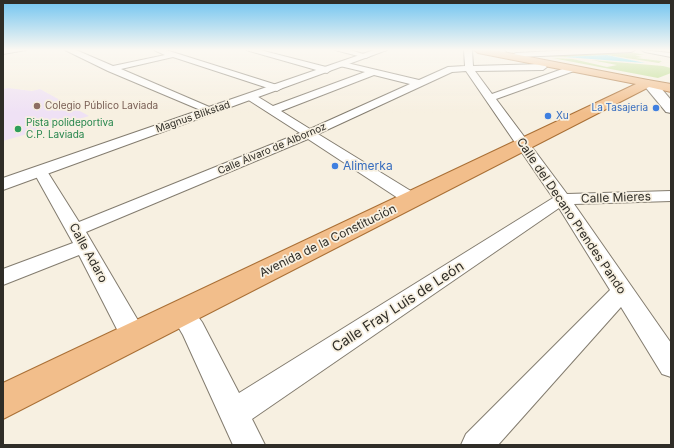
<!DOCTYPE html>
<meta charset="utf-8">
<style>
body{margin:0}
#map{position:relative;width:674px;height:448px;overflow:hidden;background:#f7f0e1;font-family:Inter,sans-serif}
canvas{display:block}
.frame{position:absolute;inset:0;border:4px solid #2f2d27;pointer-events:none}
</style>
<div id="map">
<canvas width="674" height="448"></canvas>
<div class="frame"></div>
</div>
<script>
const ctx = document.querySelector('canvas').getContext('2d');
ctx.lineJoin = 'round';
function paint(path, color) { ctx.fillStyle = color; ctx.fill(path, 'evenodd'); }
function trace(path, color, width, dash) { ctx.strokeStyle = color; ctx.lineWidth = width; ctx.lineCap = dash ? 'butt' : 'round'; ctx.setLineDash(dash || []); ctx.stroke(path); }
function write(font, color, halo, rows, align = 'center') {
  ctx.font = font + ' Inter,sans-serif'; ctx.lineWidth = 3.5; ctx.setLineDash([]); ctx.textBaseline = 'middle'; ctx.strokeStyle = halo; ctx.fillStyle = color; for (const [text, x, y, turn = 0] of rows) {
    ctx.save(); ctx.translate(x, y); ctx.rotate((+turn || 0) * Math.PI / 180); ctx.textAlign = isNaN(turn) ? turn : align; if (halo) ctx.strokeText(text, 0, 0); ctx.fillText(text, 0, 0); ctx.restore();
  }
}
const education = new Path2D(`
 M 8,88 L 32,91 L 40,89 L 89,116 L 3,141 L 3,89 Z`);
const green = new Path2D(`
 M 631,52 L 645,55 L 635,55 L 642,57 L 636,58 L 662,61 L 659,63 L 665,64 L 607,55 L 566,57 L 547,56 Z
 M 552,58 L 573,59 L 607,67 L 617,65 L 591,60 L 663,66 L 671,68 L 671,73 L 658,78 Z`);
const water = new Path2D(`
 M 607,55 L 645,63 L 564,57 Z`);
const minor = new Path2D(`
 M 3,50 L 26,50 L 3,54 Z
 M 65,50 L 76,50 L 113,66 L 165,55 L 154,50 L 166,50 L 280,86 L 282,88 L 277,91 L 274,90 L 173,57 L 121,69 L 214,109 L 216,111 L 214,113 L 210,114 L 108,71 Z
 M 246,50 L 260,50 L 330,68 L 331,70 L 327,73 Z
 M 335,50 L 350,50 L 370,56 L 366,58 Z
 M 464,50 L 472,50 L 473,66 L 543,64 L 547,67 L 543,70 L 475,71 L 492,94 L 568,67 L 574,67 L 574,71 L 496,99 L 567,194 L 671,191 L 671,201 L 574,204 L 671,343 L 671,377 L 662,374 L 621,307 L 498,445 L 461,445 L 466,434 L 610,290 L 559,208 L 252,419 L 265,445 L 233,445 L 183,335 L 170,313 L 174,306 L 182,303 L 190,306 L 202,322 L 239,393 L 553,198 L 466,71 L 452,72 L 318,134 L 419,196 L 421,200 L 419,204 L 413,205 L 407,204 L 308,139 L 86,232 L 143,329 L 146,337 L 143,345 L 134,348 L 125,345 L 79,255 L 3,285 L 3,269 L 73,243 L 33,171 L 35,168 L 45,168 L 79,222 L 300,133 L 247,99 L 246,97 L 247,95 L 255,95 L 273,106 L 365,72 L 340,66 L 340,62 L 343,62 L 419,80 L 448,67 L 465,66 ZM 374,75 L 410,84 L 310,129 L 281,111 Z
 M 574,50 L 635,50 L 631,52 L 518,57 L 512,59 L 508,57 L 516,53 Z
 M 641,50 L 671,53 L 671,57 L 645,52 Z`);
const tertiary = new Path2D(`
 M 374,50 L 387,50 L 3,190 L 3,178 Z
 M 648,80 L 660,87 L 671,100 L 671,113 L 666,112 L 642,83 Z`);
const secondary = new Path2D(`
 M 492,50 L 504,50 L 506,52 L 501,55 Z`);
const primary = new Path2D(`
 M 474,50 L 493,50 L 648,80 L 671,84 L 671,92 L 649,87 L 3,419 L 3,383 L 636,84 L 478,53 Z`);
const markers = [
 [37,106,4,"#8d6e63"],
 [656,108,4,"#3f7fe0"],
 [548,116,4,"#3f7fe0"],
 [18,129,4,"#2e9e5b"],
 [335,166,4,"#3f7fe0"]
];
const farEducationnames = [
 ["Colegio Público Laviada",45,106]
];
const farShopnames = [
 ["La Tasajeria",648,108],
 ["Xu",556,116,"left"]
];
const farStreetnames = [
 ["Magnus Blikstad",193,117,-19],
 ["Calle Álvaro de Albornoz",272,149,-23]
];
const farLeisurenames = [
 ["Pista polideportiva",26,123],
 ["C.P. Laviada",26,135]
];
const shopNames = [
 ["Alimerka",343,166]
];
const streetNames = [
 ["Calle Mieres",616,198,-2],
 ["Calle del Decano Prendes Pando",571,216,56],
 ["Avenida de la Constitución",328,241,-26],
 ["Calle Adaro",88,253,61]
];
const nearStreetnames = [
 ["Calle Fray Luis de León",398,307,-33]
];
paint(education, '#efe1f5');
paint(green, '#b6da83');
paint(water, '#5cdcfd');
trace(minor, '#837c6f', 2);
trace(tertiary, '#837c6f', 2);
trace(secondary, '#837c6f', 2);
trace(primary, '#a96f35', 2);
paint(minor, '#fff');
paint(tertiary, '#fff');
paint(secondary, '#f9dfc5');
paint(primary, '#f2be8b');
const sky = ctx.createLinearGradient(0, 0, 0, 113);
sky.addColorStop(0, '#70c4f0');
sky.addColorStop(0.44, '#fbf8f2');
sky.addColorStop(1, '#fbf8f200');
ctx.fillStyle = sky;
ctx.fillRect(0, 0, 674, 113);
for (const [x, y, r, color] of markers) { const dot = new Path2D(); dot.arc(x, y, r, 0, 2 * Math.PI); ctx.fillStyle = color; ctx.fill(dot); trace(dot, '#f7f0e1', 1.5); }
write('10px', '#785e54', '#f7f0e1', farEducationnames, 'left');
write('10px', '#366cbe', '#f7f0e1', farShopnames, 'right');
write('10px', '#2f2d27', '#f7f0e1', farStreetnames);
write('10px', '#27864d', '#f7f0e1', farLeisurenames, 'left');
write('12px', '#366cbe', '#f7f0e1', shopNames, 'left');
write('12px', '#2f2d27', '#f7f0e1', streetNames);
write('14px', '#2f2d27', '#f7f0e1', nearStreetnames);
</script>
